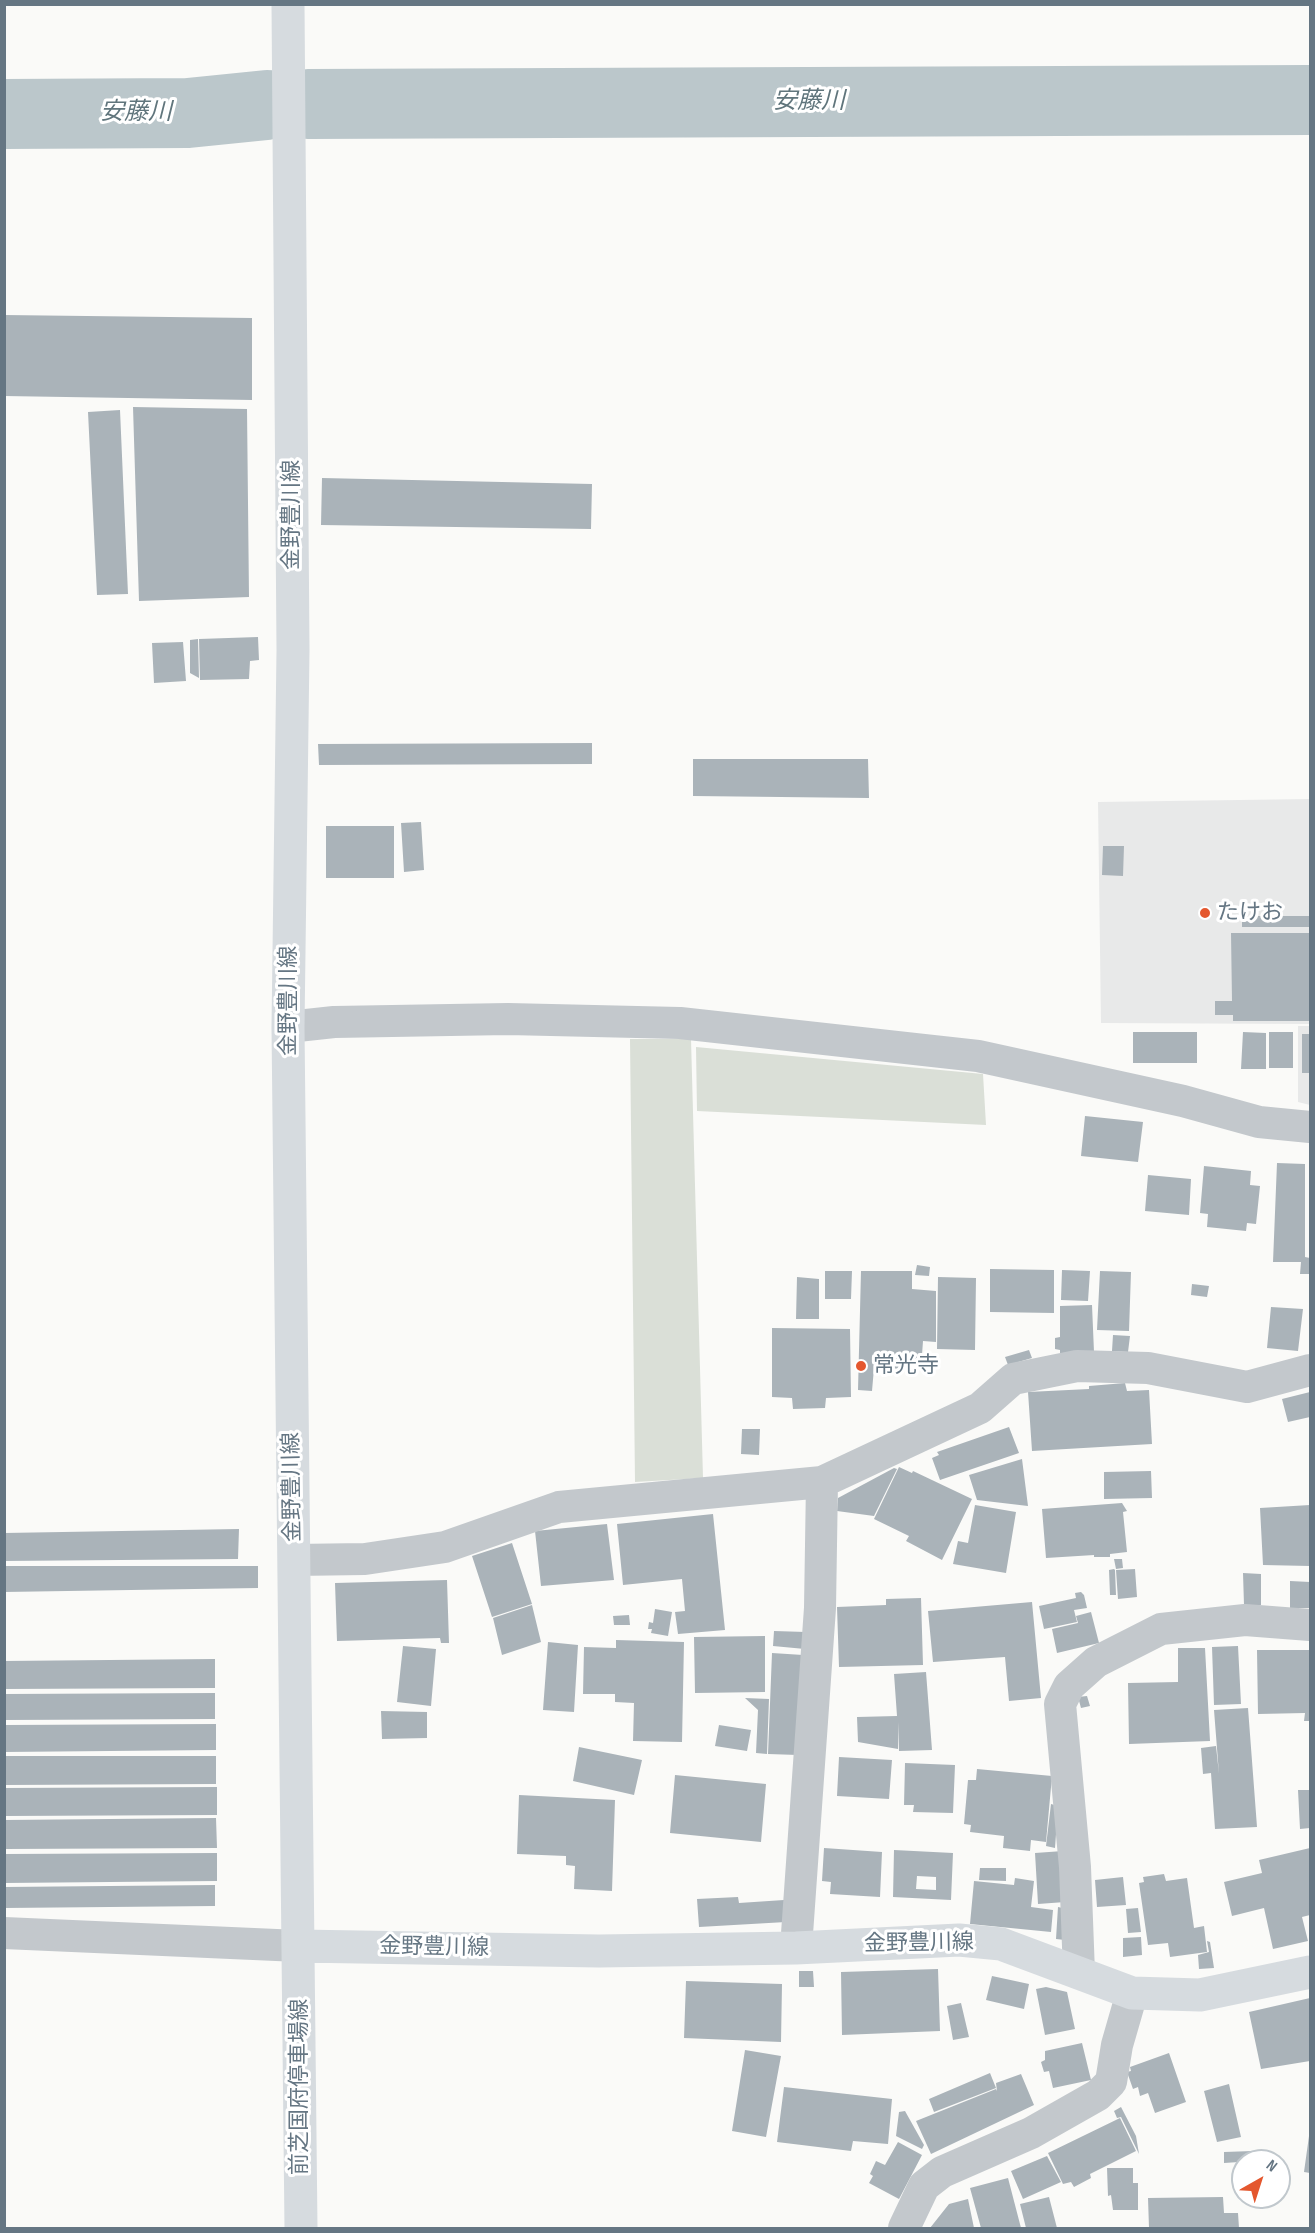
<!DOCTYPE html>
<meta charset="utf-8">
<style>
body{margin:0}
#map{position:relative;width:1315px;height:2233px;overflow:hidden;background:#fafaf8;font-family:"Sofia Sans Condensed",sans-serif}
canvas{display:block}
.frame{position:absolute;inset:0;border:6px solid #657683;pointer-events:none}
.north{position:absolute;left:1231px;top:2149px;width:60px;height:60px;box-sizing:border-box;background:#fff;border:2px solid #c1c8cd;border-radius:50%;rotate:39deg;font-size:16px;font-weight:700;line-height:24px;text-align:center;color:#657683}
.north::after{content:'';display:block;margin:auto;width:21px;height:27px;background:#e4572e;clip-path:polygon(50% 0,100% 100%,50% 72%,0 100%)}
</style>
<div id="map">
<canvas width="1315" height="2233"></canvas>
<div class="frame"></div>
<div class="north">N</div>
</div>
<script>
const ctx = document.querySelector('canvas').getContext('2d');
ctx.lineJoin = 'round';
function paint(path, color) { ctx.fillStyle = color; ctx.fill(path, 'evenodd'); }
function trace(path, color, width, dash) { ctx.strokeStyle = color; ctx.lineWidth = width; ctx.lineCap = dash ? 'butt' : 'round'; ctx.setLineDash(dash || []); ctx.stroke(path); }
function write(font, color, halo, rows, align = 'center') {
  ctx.font = font + ' "Sofia Sans Condensed","Noto Sans JP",sans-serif'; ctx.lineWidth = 6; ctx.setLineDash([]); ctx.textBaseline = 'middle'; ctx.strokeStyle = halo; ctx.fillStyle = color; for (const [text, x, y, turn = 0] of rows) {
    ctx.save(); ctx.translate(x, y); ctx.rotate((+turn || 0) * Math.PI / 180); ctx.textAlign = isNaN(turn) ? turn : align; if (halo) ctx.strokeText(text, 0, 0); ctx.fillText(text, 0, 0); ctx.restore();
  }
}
const built = new Path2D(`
 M 1310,799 L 1310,1024 L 1101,1023 L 1098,802 Z
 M 1298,1026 L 1310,1026 L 1310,1105 L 1298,1102 Z`);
const green = new Path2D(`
 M 630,1039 L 691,1039 L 703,1478 L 635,1482 Z
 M 696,1047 L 983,1074 L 986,1125 L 697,1111 Z`);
const river = new Path2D(`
 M 308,104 L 1310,100
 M 4,114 L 188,113 L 267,105`);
const building = new Path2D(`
 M 4,315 L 252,318 L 252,400 L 4,396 Z
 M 133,407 L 247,409 L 249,597 L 139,601 Z
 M 120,410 L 128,594 L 97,595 L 88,412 Z
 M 322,478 L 592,484 L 591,529 L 321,525 Z
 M 258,637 L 259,660 L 250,661 L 249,679 L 200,680 L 199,639 Z
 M 198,639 L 199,678 L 190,673 L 190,640 Z
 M 183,642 L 186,681 L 154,683 L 152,643 Z
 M 592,743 L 592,764 L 319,765 L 318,744 Z
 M 693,759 L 868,759 L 869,798 L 693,796 Z
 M 421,822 L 424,870 L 404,872 L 401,823 Z
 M 326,826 L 394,826 L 394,878 L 326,878 Z
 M 1103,846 L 1124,846 L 1123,876 L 1102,875 Z
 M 1242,916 L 1310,916 L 1310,927 L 1242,927 Z
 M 1231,933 L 1310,933 L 1310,1021 L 1233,1021 L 1233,1015 L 1215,1015 L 1215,1001 L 1232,1001 Z
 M 1133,1032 L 1197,1032 L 1197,1063 L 1133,1063 Z
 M 1243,1032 L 1266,1033 L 1266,1069 L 1241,1069 Z
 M 1269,1032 L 1293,1032 L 1293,1068 L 1269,1068 Z
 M 1302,1034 L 1310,1034 L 1310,1073 L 1302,1073 Z
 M 1085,1116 L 1143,1122 L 1138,1162 L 1081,1156 Z
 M 1277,1163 L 1305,1164 L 1305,1257 L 1310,1258 L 1310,1274 L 1300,1274 L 1301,1262 L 1273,1262 Z
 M 1204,1166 L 1251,1171 L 1250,1185 L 1260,1186 L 1256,1224 L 1247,1223 L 1246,1231 L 1207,1227 L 1208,1214 L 1200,1213 Z
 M 1148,1175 L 1191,1179 L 1189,1215 L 1145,1211 Z
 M 917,1265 L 930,1267 L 929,1276 L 915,1275 Z
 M 990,1269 L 1054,1270 L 1054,1313 L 990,1312 Z
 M 1062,1270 L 1090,1271 L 1088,1301 L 1061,1300 Z
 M 825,1271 L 852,1271 L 851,1299 L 825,1299 Z
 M 861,1271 L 912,1271 L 912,1289 L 936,1291 L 936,1342 L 923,1341 L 921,1369 L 874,1368 L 872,1391 L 858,1390 Z
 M 1100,1271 L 1131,1272 L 1129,1331 L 1097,1330 Z
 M 797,1277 L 819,1279 L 819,1319 L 796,1319 Z
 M 938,1277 L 976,1278 L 975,1350 L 937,1349 Z
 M 1192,1284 L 1209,1286 L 1207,1297 L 1191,1295 Z
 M 1092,1305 L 1094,1352 L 1060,1354 L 1060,1350 L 1055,1349 L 1055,1338 L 1060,1337 L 1060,1306 Z
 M 1271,1307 L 1303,1309 L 1298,1351 L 1267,1348 Z
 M 772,1328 L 850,1329 L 851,1397 L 826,1398 L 825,1408 L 793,1409 L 792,1398 L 772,1397 Z
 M 1113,1335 L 1130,1336 L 1128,1352 L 1112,1351 Z
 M 1029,1350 L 1032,1358 L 1008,1365 L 1005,1357 Z
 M 1125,1383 L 1127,1391 L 1149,1390 L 1152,1444 L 1032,1451 L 1028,1392 L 1089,1389 L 1089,1386 Z
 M 1310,1392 L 1310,1417 L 1288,1422 L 1282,1399 Z
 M 1009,1427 L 1019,1453 L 940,1480 L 932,1458 L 939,1455 L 937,1452 Z
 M 742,1429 L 760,1429 L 759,1455 L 741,1454 Z
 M 1022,1459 L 1028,1506 L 977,1500 L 969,1475 Z
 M 899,1467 L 912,1473 L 913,1471 L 972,1499 L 942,1560 L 906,1541 L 909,1536 L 874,1519 Z
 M 894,1468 L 897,1469 L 874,1516 L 837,1511 L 838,1498 Z
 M 1151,1471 L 1152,1498 L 1104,1499 L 1104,1472 Z
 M 1122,1503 L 1127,1511 L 1123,1512 L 1127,1552 L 1110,1554 L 1110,1557 L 1094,1557 L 1094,1555 L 1046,1558 L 1042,1509 Z
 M 975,1505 L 1016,1512 L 1006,1573 L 953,1564 L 958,1541 L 968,1543 Z
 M 1310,1505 L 1310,1566 L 1263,1565 L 1260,1508 Z
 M 713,1514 L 725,1630 L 678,1634 L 675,1612 L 685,1611 L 682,1579 L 623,1585 L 617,1524 Z
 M 607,1524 L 614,1580 L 541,1586 L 535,1531 Z
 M 239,1529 L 238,1559 L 4,1561 L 4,1533 Z
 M 512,1543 L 532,1604 L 492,1617 L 472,1556 Z
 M 1114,1559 L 1122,1559 L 1123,1568 L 1116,1569 Z
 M 4,1566 L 258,1566 L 258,1588 L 4,1592 Z
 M 1114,1569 L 1115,1570 L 1116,1595 L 1110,1595 L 1109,1570 Z
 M 1135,1569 L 1137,1597 L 1118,1599 L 1116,1570 Z
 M 1243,1573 L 1261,1574 L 1261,1605 L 1244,1605 Z
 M 447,1580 L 449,1643 L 441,1643 L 440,1638 L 337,1641 L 335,1583 Z
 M 1290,1581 L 1310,1582 L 1310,1608 L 1290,1608 Z
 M 1081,1592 L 1084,1595 L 1087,1608 L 1074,1610 L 1077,1622 L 1044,1629 L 1039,1606 L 1076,1598 L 1075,1593 Z
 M 921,1598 L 923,1665 L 839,1667 L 837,1607 L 886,1605 L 886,1599 Z
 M 1032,1602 L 1041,1698 L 1009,1701 L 1005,1657 L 933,1662 L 928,1611 Z
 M 532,1605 L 541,1642 L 502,1655 L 493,1618 Z
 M 655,1609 L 672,1612 L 668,1636 L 651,1633 L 652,1629 L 648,1629 L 649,1622 L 653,1623 Z
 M 1091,1612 L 1099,1643 L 1057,1653 L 1052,1629 L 1078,1623 L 1076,1616 Z
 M 629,1615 L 630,1625 L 614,1625 L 613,1616 Z
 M 774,1631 L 806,1632 L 805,1649 L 773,1646 Z
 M 765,1636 L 765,1692 L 695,1693 L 694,1637 Z
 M 616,1640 L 684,1642 L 682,1742 L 633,1741 L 634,1703 L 615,1702 L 615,1694 L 583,1694 L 584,1647 L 616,1648 Z
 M 548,1642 L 578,1645 L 574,1712 L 543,1710 Z
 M 403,1646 L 436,1649 L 431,1706 L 397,1702 Z
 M 1238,1646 L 1241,1704 L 1214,1705 L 1212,1647 Z
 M 1178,1648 L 1205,1648 L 1210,1741 L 1129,1744 L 1128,1683 L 1178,1682 Z
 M 1257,1650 L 1310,1650 L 1310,1721 L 1304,1721 L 1305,1713 L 1258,1714 Z
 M 772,1653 L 803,1655 L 798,1755 L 768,1754 Z
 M 215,1659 L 215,1688 L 4,1689 L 4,1661 Z
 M 926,1672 L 932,1750 L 899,1751 L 898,1722 L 898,1749 L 858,1742 L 857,1717 L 897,1716 L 894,1674 Z
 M 215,1693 L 215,1719 L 4,1720 L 4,1694 Z
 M 1087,1696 L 1090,1706 L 1081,1708 L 1078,1697 Z
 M 745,1698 L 769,1699 L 767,1754 L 756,1753 L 758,1710 Z
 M 1248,1708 L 1257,1827 L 1215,1829 L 1211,1773 L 1203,1774 L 1201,1748 L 1216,1746 L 1219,1774 L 1214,1710 Z
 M 381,1711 L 427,1712 L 427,1738 L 382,1739 Z
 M 216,1724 L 216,1750 L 4,1752 L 4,1725 Z
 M 719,1725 L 751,1730 L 747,1751 L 715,1746 Z
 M 579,1747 L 642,1760 L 634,1795 L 573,1781 Z
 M 4,1756 L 216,1756 L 216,1784 L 4,1785 Z
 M 839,1757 L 892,1760 L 889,1799 L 837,1796 Z
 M 905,1763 L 955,1765 L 953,1813 L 913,1812 L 914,1805 L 904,1805 Z
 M 977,1769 L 1052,1776 L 1046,1842 L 1031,1840 L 1030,1851 L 1003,1848 L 1004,1836 L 970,1832 L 971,1825 L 964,1824 L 968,1780 L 976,1780 Z
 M 675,1775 L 766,1784 L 761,1842 L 670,1833 Z
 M 217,1787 L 217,1815 L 4,1816 L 4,1788 Z
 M 1298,1790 L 1310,1790 L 1310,1828 L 1300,1829 Z
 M 519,1795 L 615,1800 L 612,1891 L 574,1889 L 575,1866 L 566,1865 L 566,1856 L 517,1854 Z
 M 1051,1804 L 1058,1806 L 1055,1848 L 1046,1846 Z
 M 216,1818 L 217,1848 L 4,1849 L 4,1820 Z
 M 824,1848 L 882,1852 L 880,1897 L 830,1894 L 831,1882 L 822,1881 Z
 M 1310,1848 L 1310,1915 L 1302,1917 L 1308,1941 L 1273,1949 L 1264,1908 L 1232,1916 L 1224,1882 L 1262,1873 L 1259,1860 Z
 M 894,1850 L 953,1853 L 951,1900 L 893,1897 ZM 917,1876 L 936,1877 L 936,1890 L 916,1889 Z
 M 1063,1851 L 1065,1902 L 1038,1904 L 1035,1853 Z
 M 217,1853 L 217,1881 L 4,1883 L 4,1854 Z
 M 980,1868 L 1006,1868 L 1006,1881 L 979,1880 Z
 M 1164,1874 L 1166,1881 L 1187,1878 L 1194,1928 L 1204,1926 L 1207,1952 L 1170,1957 L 1168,1943 L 1148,1945 L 1139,1883 L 1144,1882 L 1143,1877 Z
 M 1123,1877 L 1126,1905 L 1097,1907 L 1095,1880 Z
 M 1015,1878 L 1034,1881 L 1031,1907 L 1053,1910 L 1051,1932 L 970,1924 L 974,1881 L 1014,1885 Z
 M 215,1885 L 215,1906 L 4,1908 L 4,1887 Z
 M 738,1897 L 739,1903 L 784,1900 L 786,1922 L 699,1927 L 697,1899 Z
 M 1058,1907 L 1067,1909 L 1065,1940 L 1056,1939 Z
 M 1138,1908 L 1141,1932 L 1128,1933 L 1126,1909 Z
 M 1141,1937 L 1142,1955 L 1123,1957 L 1123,1938 Z
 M 1207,1941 L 1210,1942 L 1214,1968 L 1199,1969 L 1198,1955 L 1209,1952 Z
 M 938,1969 L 940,2031 L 842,2035 L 841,1972 Z
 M 799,1971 L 813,1971 L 814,1987 L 799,1987 Z
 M 992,1976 L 1029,1984 L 1024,2009 L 986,2000 Z
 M 686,1981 L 782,1984 L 781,2042 L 684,2038 Z
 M 1046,1987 L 1067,1992 L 1075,2029 L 1045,2035 L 1036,1989 Z
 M 1310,1998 L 1310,2061 L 1261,2069 L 1249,2012 Z
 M 961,2003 L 969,2037 L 953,2040 L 947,2006 Z
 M 1082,2043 L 1091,2080 L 1053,2088 L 1049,2071 L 1044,2072 L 1041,2062 L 1045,2060 L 1045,2051 Z
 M 745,2050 L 781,2056 L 766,2137 L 732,2131 Z
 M 1169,2053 L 1186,2102 L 1155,2113 L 1148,2093 L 1140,2096 L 1138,2087 L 1133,2089 L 1127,2072 L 1131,2071 L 1130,2067 Z
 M 990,2073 L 996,2088 L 934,2112 L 929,2099 Z
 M 1021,2074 L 1034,2105 L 931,2154 L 916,2121 L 996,2089 L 997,2091 L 996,2083 Z
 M 1229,2084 L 1241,2137 L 1217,2142 L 1204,2091 Z
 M 784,2087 L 892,2099 L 888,2144 L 853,2141 L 851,2151 L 777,2142 Z
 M 1121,2107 L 1136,2136 L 1139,2154 L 1121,2117 L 1117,2118 L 1114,2111 Z
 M 905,2111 L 924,2145 L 922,2149 L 896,2136 L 899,2112 Z
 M 1120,2118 L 1136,2151 L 1090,2174 L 1091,2178 L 1074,2187 L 1071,2182 L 1063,2184 L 1048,2153 Z
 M 1309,2136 L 1310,2136 L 1310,2173 L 1304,2172 Z
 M 898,2142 L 922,2155 L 899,2199 L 869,2183 L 873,2176 L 870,2174 L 876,2161 L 885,2165 Z
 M 1253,2151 L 1254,2161 L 1224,2163 L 1224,2152 Z
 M 1047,2156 L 1061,2182 L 1023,2199 L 1011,2171 Z
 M 1107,2168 L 1133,2168 L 1133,2183 L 1138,2183 L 1138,2210 L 1113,2210 L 1111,2195 L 1108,2196 Z
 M 1008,2178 L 1021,2228 L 981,2228 L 970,2188 Z
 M 1049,2197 L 1057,2228 L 1026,2228 L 1020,2204 Z
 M 1223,2197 L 1224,2213 L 1238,2213 L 1239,2228 L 1149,2228 L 1148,2198 Z
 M 968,2199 L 974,2228 L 930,2228 L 949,2204 Z`);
const street = new Path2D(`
 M 288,1027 L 334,1022 L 508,1019 L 680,1023 L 978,1056 L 1183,1101 L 1259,1122 L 1310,1127
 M 294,1560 L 365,1559 L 445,1547 L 559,1507 L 822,1482 L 980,1408 L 1013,1379 L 1077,1366 L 1148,1368 L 1247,1387 L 1310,1370
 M 4,1933 L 299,1946
 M 796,1948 L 820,1608 L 822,1482
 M 1079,1973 L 1075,1867 L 1060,1704 L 1069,1686 L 1096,1662 L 1161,1629 L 1245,1620 L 1310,1625
 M 904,2228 L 924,2186 L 942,2172 L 1031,2133 L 1098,2095 L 1111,2082 L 1117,2045 L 1132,1993`);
const secondary = new Path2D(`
 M 288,4 L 293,650 L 288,1027 L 301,2228
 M 299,1946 L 599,1951 L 796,1948 L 959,1940 L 1001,1944 L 1132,1993 L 1200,1995 L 1310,1972`);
const markers = [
 [1205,913,6,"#e4572e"],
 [861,1366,6,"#e4572e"]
];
const streetNames = [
 ["金野豊川線",292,515,-90],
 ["金野豊川線",289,1001,-90],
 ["金野豊川線",293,1487,-91],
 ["金野豊川線",919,1944,-1],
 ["金野豊川線",434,1948,1],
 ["前芝国府停車場線",300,2087,-90]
];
const poiNames = [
 ["たけお",1217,913],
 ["常光寺",873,1366]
];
const waterNames = [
 ["安藤川",809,102],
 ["安藤川",136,113]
];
paint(built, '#e8e9e9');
paint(green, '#dadfd7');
trace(river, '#bbc7cb', 70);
paint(building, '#aab3b9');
trace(street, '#c3c8cc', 32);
trace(secondary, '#d6dbdf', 33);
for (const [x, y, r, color] of markers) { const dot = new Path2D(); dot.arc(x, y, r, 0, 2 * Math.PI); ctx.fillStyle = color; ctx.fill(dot); trace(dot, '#fff', 2); }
write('22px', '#657683', '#fff', streetNames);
write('22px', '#657683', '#fff', poiNames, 'left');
write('italic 24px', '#60757c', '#fff', waterNames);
</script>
